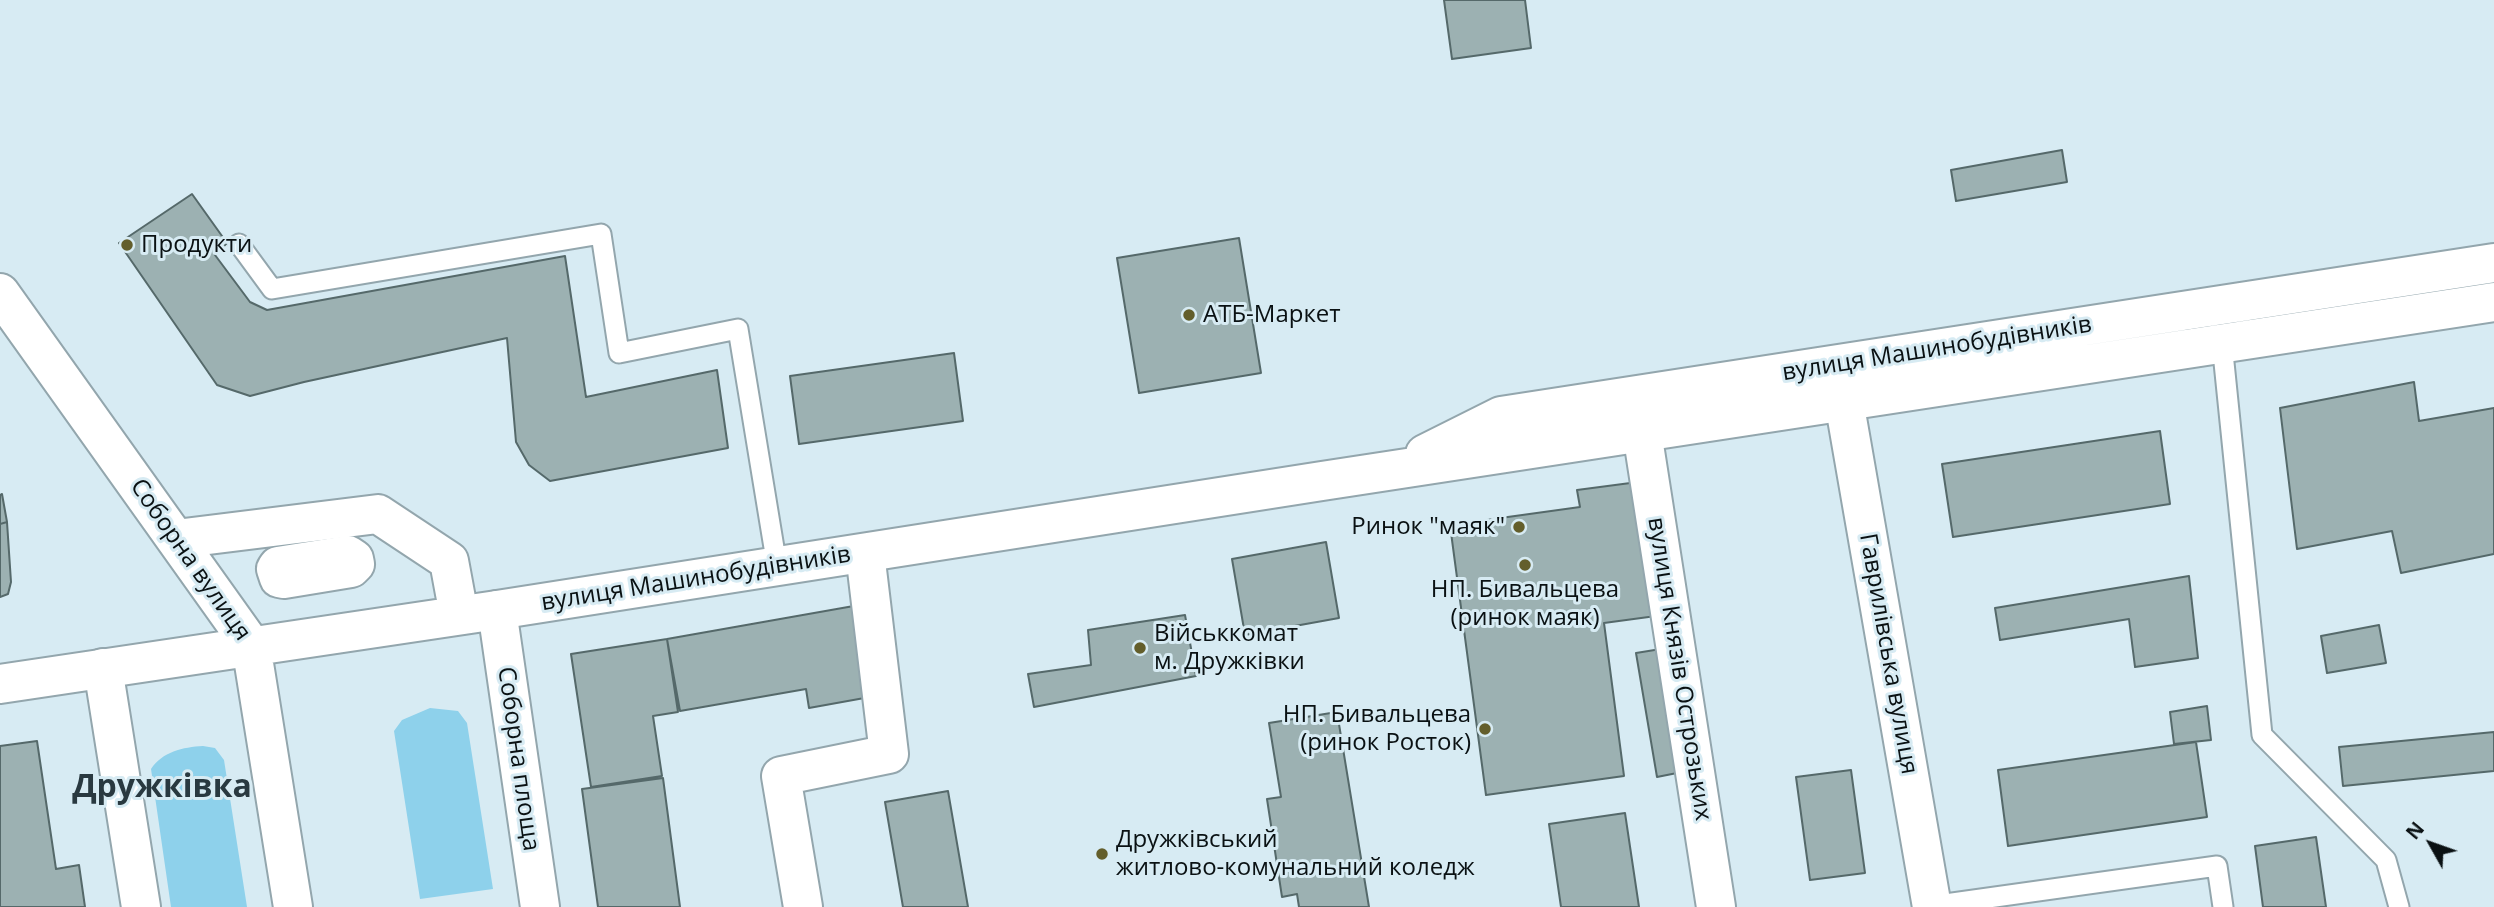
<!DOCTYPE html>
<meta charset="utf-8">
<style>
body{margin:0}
#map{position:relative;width:2494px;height:907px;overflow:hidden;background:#d7ebf3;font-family:"Open Sans",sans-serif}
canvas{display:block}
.north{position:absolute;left:2396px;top:809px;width:70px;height:70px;-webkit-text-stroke:5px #d7ebf3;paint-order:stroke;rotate:310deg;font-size:19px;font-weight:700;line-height:28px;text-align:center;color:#0a1113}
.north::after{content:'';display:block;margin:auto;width:24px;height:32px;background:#0a1113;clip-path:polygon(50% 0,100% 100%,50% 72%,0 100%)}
</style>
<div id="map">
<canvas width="2494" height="907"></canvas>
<div class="north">N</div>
</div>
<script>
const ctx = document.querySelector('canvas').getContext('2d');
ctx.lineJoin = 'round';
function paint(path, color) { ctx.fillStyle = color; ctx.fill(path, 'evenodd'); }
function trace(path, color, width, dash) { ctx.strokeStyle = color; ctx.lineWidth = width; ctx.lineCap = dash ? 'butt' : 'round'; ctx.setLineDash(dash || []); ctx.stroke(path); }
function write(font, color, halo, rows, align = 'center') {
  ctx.font = font + ' "Open Sans",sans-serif'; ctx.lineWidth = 6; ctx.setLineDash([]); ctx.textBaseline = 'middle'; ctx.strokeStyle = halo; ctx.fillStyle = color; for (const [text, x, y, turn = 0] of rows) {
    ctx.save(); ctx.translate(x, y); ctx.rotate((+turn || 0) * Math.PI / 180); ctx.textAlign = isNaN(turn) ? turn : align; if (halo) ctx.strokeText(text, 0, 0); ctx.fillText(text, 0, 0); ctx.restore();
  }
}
const green = new Path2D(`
 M 430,708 L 458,711 L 467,723 L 493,889 L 420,899 L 394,731 L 402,720 Z
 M 203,746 L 215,748 L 224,760 L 247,907 L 171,907 L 151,769 C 162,752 183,747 203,746 Z`);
const building = new Path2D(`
 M 1444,0 L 1525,0 L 1531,48 L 1452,59 Z
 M 2062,150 L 2067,182 L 1956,201 L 1951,170 Z
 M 192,194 L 227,243 L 215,255 L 250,302 L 267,310 L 565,256 L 586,397 L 717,370 L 728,448 L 550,481 L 529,465 L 516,442 L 507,338 L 304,382 L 250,396 L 217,385 L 119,243 Z
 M 1239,238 L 1261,373 L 1139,393 L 1117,258 Z
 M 954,353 L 963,421 L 799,444 L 790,376 Z
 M 2414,382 L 2419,421 L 2494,408 L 2494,554 L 2401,573 L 2392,531 L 2297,549 L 2280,408 Z
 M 2160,431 L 2170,504 L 1953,537 L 1942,464 Z
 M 1638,482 L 1656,616 L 1604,623 L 1624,776 L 1486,795 L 1450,525 L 1580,507 L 1577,490 Z
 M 2,494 L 7,522 L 0,524 L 0,495 Z
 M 7,522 L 11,582 L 8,594 L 0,597 L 0,524 Z
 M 1326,542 L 1339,618 L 1245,635 L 1232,559 Z
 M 2189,576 L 2198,658 L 2135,667 L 2129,619 L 2000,640 L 1995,608 Z
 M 865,604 L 881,695 L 809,708 L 806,689 L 680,711 L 667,639 Z
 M 1185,615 L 1196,676 L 1034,707 L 1028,674 L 1091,665 L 1088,630 Z
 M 2379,625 L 2386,663 L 2327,673 L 2321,636 Z
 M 667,639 L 678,712 L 653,716 L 662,776 L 591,787 L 571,654 Z
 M 1667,648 L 1687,771 L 1657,777 L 1636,653 Z
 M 2207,706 L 2211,740 L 2174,744 L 2170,712 Z
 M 1337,712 L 1369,907 L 1299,907 L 1297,894 L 1282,897 L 1267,799 L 1281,797 L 1269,723 Z
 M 2494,732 L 2494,771 L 2343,786 L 2339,747 Z
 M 37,741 L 56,869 L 79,865 L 85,907 L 0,907 L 0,746 Z
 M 2196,742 L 2207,817 L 2008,846 L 1998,770 Z
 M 1851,770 L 1865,873 L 1810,880 L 1796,777 Z
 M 663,778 L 680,907 L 598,907 L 582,789 Z
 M 948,791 L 968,907 L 903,907 L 885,802 Z
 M 1625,813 L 1639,907 L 1561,907 L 1549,824 Z
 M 2316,837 L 2326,907 L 2263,907 L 2255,846 Z`);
const lane = new Path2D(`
 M 239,244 L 272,289 L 601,234 L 619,353 L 738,329 L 777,566
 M 2222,343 L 2262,735 L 2386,860 L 2399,907
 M 1931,906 L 2217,866 L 2223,907`);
const street = new Path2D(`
 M 1844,401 L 1932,907
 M 1642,432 L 1716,907
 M 348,555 L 354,559 L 355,564 L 351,568 L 284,579 L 279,578 L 276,569 L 278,566 Z
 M 497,610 L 540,907
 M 103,668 L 141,907
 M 803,907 L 781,776 L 889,754 L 865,553`);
const secondary = new Path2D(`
 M 0,293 L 251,645 L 293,907
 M 1425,454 L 1501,416 L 2494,263
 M 176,539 L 378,514 L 449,561 L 459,615
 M 0,684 L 497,610 L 1322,481 L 2494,302`);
const markers = [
 [127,245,7,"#635e2b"],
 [1189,315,7,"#635e2b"],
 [1519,527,7,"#635e2b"],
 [1525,565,7,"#635e2b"],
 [1140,648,7,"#635e2b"],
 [1485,729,7,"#635e2b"],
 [1102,854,7,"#635e2b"]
];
const poiNames = [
 ["Продукти",141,245],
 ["АТБ-Маркет",1203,315],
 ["Ринок \"маяк\"",1505,527,"right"],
 ["НП. Бивальцева",1525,590,"center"],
 ["(ринок маяк)",1525,618,"center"],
 ["Військкомат",1154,634],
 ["м. Дружківки",1154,662],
 ["НП. Бивальцева",1471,715,"right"],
 ["(ринок Росток)",1471,743,"right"],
 ["Дружківський",1116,840],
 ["житлово-комунальний коледж",1116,868]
];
const streetNames = [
 ["вулиця Машинобудівників",1937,349,-9],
 ["Соборна вулиця",190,560,55],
 ["вулиця Машинобудівників",696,579,-9],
 ["Гаврилівська вулиця",1888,654,80],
 ["вулиця Князів Острозьких",1679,669,81],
 ["Соборна площа",518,759,82]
];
const districtNames = [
 ["Дружківка",162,788]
];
paint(green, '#8ed1eb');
paint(building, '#9cb1b2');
trace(building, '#55696a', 2);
trace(lane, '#93a6ad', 23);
trace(street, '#93a6ad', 42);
trace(secondary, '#93a6ad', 42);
trace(lane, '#fff', 19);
trace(street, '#fff', 38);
trace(secondary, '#fff', 38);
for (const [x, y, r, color] of markers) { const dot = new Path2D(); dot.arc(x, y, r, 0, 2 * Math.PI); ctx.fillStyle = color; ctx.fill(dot); trace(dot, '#d7ebf3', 2.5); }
write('24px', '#0a1113', '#d7ebf3', poiNames, 'left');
write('24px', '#0a1113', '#d7ebf3', streetNames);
write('bold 32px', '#293940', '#d7ebf3', districtNames);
</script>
